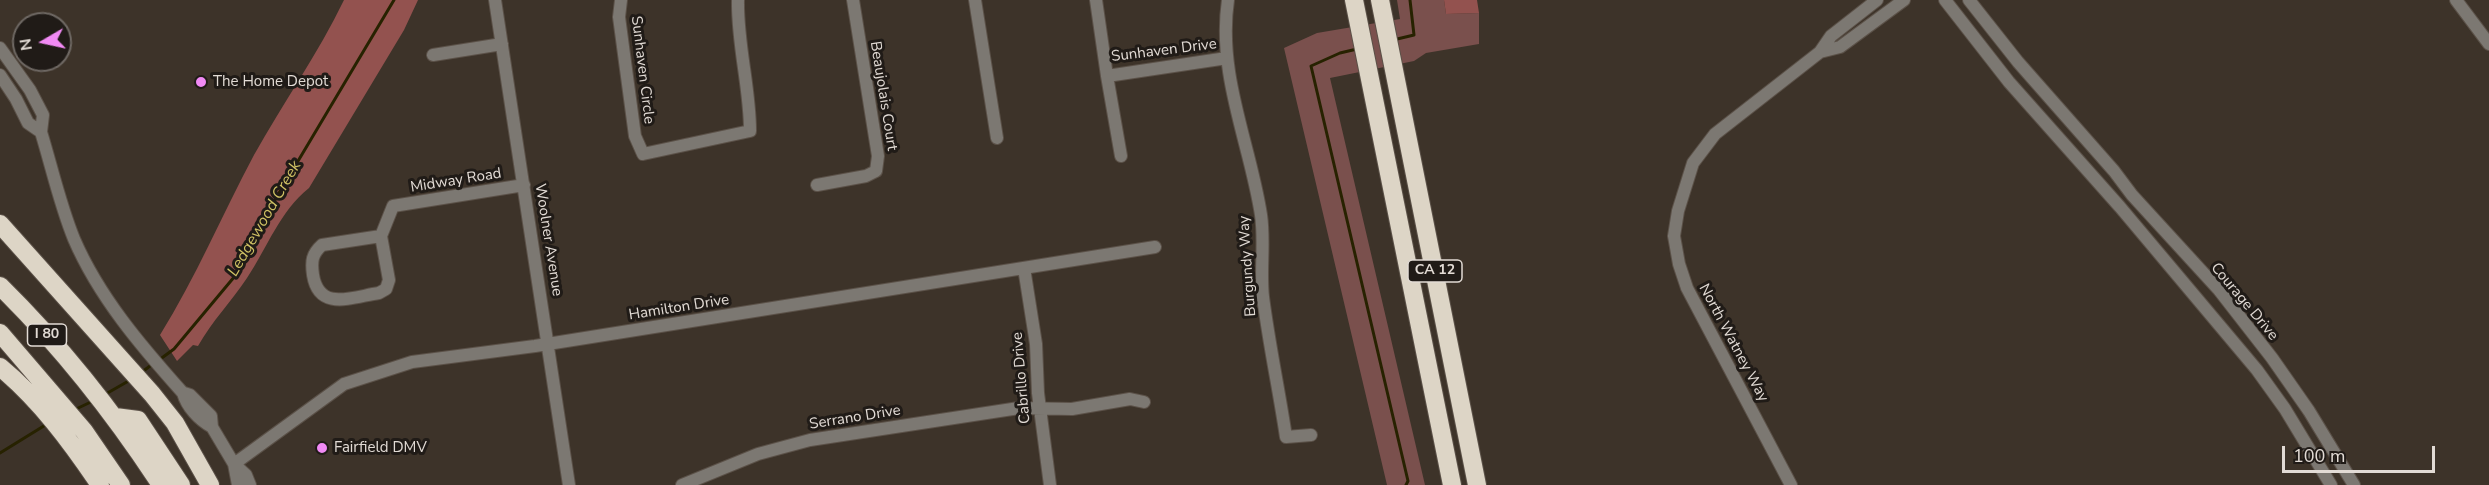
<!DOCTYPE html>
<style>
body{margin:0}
#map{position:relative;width:2489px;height:485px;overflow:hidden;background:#3d3329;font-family:"Nunito Sans",sans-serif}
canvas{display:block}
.north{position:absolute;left:12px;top:12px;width:60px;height:60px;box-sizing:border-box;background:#201b17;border:2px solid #6e6863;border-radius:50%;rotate:261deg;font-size:16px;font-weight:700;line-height:24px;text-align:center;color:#e2dbd5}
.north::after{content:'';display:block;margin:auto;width:21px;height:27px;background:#f18af4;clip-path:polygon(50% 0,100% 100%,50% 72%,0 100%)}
.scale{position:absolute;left:2282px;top:446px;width:153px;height:27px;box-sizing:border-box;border:3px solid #e2dbd5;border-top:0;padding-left:8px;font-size:18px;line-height:21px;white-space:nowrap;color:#e2dbd5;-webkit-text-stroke:4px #201b17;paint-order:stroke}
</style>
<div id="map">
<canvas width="2489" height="485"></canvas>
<div class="north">N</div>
<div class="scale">100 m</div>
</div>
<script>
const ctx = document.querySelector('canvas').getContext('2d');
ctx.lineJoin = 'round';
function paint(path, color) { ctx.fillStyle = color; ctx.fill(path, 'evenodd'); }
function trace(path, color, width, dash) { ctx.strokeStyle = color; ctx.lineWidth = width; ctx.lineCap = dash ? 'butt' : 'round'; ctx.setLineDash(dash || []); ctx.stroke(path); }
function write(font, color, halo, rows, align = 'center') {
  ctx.font = font + ' "Nunito Sans",sans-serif'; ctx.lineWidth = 6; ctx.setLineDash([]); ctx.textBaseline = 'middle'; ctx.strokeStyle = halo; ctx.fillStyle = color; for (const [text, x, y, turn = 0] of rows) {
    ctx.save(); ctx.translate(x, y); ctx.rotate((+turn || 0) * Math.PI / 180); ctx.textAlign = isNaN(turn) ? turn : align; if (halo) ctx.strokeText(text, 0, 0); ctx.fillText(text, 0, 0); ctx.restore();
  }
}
const green = new Path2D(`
 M 1397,0 L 1444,0 L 1446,14 L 1479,13 L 1479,44 L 1426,53 L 1414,61 L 1330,78 L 1425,485 L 1387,485 L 1284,48 L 1317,33 L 1400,19 Z`);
const forest = new Path2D(`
 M 344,0 L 418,0 L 404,30 L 309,188 C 280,211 267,248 247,278 C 231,302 212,321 198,346 L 193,345 L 177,361 L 160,335 C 196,277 222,215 254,155 C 283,103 318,54 344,0 Z
 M 1444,0 L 1477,0 L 1479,13 L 1446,14 Z`);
const stream = new Path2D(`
 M 1393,40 L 1414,35 L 1410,0
 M 1357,49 L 1340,53 L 1311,66 L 1408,481 L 1406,485
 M 159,360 L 174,349 L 240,270 L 276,198 L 394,0
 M 142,372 L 154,363
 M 104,395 L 132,379
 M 74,410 L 93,401
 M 0,453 L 47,424`);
const minor = new Path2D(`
 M 495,0 L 569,485
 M 621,0 L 619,17 L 635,136 L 643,154 L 750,131 C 750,87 737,44 738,0
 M 975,0 L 997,138
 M 1096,0 L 1107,76 L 1227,58
 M 1228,0 C 1217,75 1250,143 1261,215 C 1265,242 1260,270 1263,297 C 1269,344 1279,390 1286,437 L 1311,435
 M 1945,0 L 2009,82 L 2120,207 L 2257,370 L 2285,409 L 2331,485
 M 1969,0 L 2018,62 L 2114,171 L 2132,195 L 2219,290 L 2272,358 L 2309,411 L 2354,485
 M 2456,0 L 2489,44
 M 0,48 L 30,90 L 43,115 L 41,132 C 52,168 60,205 74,239 C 99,297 141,346 183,393 C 187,407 199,420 212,427
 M 1820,52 L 1840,47 L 1904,0
 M 433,55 L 502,44
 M 0,75 L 16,99 L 28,123 L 41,132
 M 1107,76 L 1121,156
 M 817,185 L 866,176 L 876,171 L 878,156 L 853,0
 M 381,236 L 389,280 L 386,289 L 379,293 C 352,297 319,312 313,275 C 311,261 312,254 322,245 L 381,236 L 393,206 L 524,185
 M 1024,268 L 1036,344 L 1038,393 L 1050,485
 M 184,393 L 190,395 L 211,416 L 212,427 L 234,464 L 246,475 L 250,485
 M 234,464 L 344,384 L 412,362 L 535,346 L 1155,247
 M 234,464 L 238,485
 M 682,485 L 758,454 L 810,440 L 1019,408 L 1072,409 L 1130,399 L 1144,402
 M 1791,485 L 1687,288 L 1679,264 L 1674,236 L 1678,211 L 1693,163 L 1715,134 L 1820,52 L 1831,36 L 1877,0`);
const highway = new Path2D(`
 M 1354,0 L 1452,485
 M 1380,0 L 1477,485
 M 0,224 L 152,394 L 175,423 L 210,485
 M 0,286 C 61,346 114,413 161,485
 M 0,333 L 84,431 L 121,485
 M 0,367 C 40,400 71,442 100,485
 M 115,417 L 138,420 L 181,485`);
const markers = [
 [201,82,6,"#f18af4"],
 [322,448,6,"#f18af4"]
];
const shields = [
 [1435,271,54],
 [47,335,39]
];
const shieldNames = [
 ["CA 12",1435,271],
 ["I 80",47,335]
];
const streetNames = [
 ["Sunhaven Drive",1164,51,-7],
 ["Sunhaven Circle",642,70,83],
 ["Beaujolais Court",883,96,81],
 ["Midway Road",456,181,-9],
 ["Woolner Avenue",548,240,81],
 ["Burgundy Way",1248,266,-94],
 ["Courage Drive",2244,302,50],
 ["Hamilton Drive",679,308,-9],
 ["North Watney Way",1733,343,62],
 ["Cabrillo Drive",1022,378,-95],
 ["Serrano Drive",855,418,-9]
];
const poiNames = [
 ["The Home Depot",213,82],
 ["Fairfield DMV",334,448]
];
const waterNames = [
 ["Ledgewood Creek",265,219,-60]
];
paint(green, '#7a504d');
paint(forest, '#93524f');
trace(stream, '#272200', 3);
trace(minor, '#5b5148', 14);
trace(highway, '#5b5148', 20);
trace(minor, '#7c7872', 12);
trace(highway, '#ddd5c6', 18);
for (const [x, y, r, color] of markers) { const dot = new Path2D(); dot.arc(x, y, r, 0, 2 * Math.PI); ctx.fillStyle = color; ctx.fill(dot); trace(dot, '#201b17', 2); }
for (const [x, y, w] of shields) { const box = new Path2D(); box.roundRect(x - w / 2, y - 11, w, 22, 4.5); ctx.fillStyle = '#201b17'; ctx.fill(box); trace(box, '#e2dbd5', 1.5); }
write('bold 14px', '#e2dbd5', null, shieldNames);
write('15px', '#e2dbd5', '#201b17', streetNames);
write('15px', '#e2dbd5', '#201b17', poiNames, 'left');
write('italic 16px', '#d0c264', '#201b17', waterNames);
</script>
